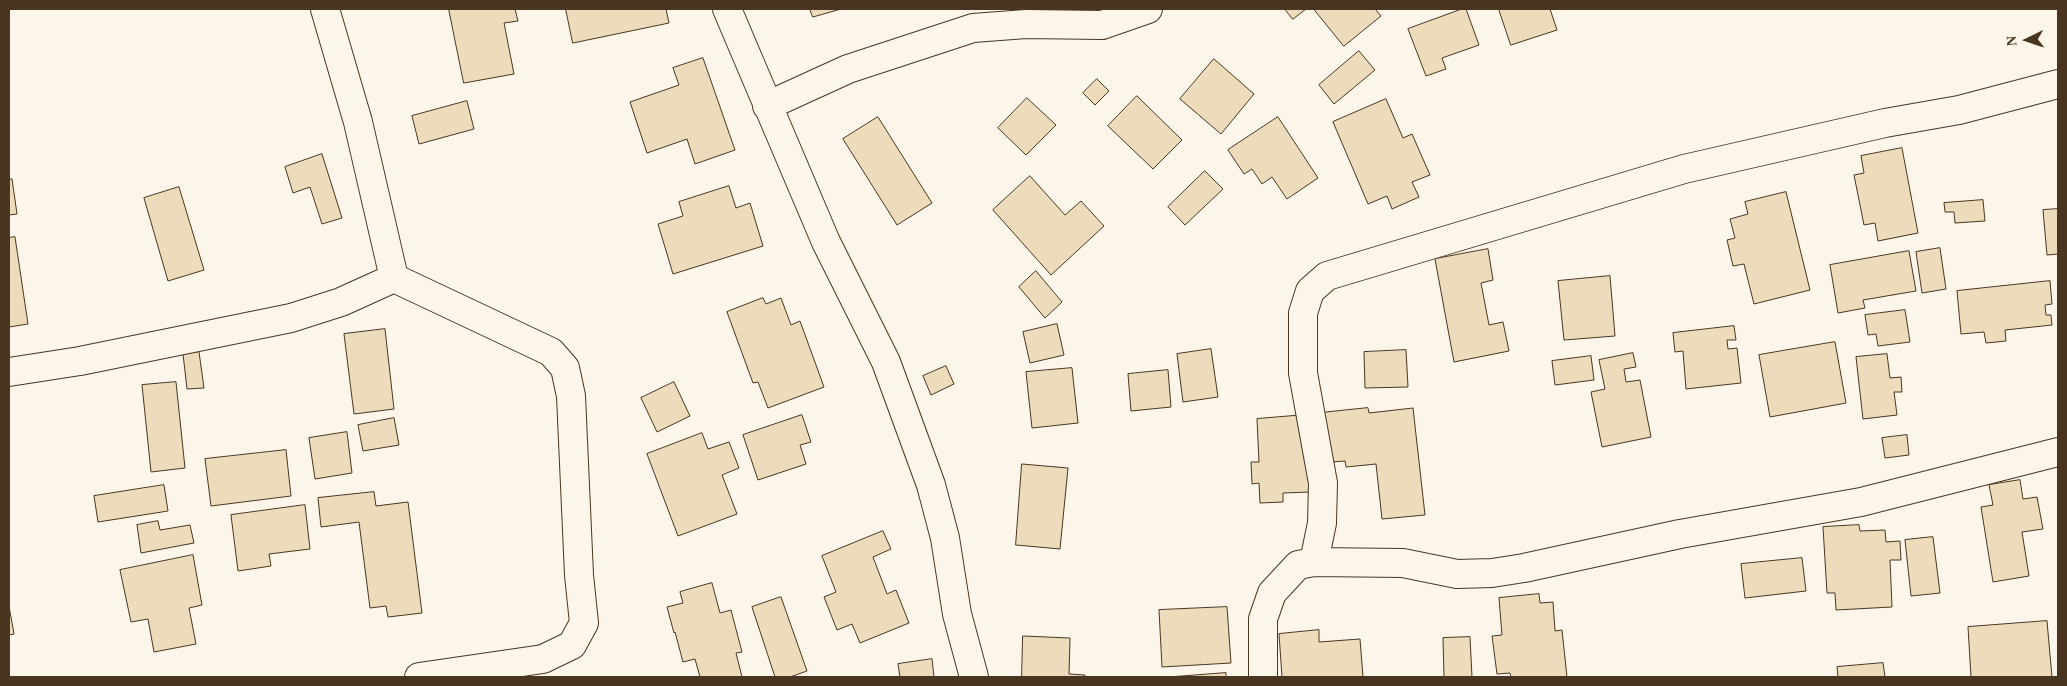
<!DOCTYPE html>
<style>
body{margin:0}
#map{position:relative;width:2067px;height:686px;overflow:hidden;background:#fbf6e9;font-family:Georgia,serif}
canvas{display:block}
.frame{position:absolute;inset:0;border:10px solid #4a3520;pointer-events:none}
.north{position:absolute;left:2002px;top:15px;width:50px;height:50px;-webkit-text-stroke:4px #fbf6e9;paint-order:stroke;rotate:266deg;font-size:14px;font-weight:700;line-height:20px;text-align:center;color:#4a3520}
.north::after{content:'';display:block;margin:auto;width:18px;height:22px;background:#4a3520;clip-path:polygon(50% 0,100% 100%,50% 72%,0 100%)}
</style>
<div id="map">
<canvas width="2067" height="686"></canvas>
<div class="frame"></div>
<div class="north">N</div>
</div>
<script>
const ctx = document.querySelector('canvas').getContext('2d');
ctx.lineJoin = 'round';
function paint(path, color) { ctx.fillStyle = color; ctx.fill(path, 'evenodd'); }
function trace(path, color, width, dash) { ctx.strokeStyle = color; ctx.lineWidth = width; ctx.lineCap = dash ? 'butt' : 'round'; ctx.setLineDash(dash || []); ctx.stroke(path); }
const building = new Path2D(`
 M 449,9 L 515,9 L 518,21 L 504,23 L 514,74 L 464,83 Z
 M 566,9 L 666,9 L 669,23 L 573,43 Z
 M 810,9 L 841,9 L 813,17 Z
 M 1285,9 L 1306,9 L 1293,19 Z
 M 1314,9 L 1375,9 L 1381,16 L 1344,46 Z
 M 1462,9 L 1466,9 L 1479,45 L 1442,58 L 1446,69 L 1426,76 L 1408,29 Z
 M 1499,9 L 1550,9 L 1557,30 L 1511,45 Z
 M 1359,51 L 1375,70 L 1334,104 L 1319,85 Z
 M 703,58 L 735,150 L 695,164 L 687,139 L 647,153 L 630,102 L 679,85 L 673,68 Z
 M 1214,59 L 1254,94 L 1221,134 L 1180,99 Z
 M 1097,79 L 1109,91 L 1095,105 L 1083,93 Z
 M 1137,96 L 1182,140 L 1153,169 L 1108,126 Z
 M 1027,98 L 1056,125 L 1026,155 L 998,128 Z
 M 1386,99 L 1403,138 L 1412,134 L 1430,175 L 1412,182 L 1419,197 L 1392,209 L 1387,196 L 1368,204 L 1333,122 Z
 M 467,101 L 474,129 L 419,144 L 412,116 Z
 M 878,117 L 932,203 L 897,225 L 843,139 Z
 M 1278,117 L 1318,178 L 1287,199 L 1272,177 L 1262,184 L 1252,169 L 1244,174 L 1228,150 Z
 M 1902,148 L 1918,233 L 1878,241 L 1875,223 L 1864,225 L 1854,175 L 1864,173 L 1861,156 Z
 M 322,154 L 342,218 L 322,224 L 310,187 L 293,193 L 285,167 Z
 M 1205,171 L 1223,189 L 1185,225 L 1168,207 Z
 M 1030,176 L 1065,215 L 1081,201 L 1104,226 L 1051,275 L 993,210 Z
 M 9,179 L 12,179 L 17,214 L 9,215 Z
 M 729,186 L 736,208 L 750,203 L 763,246 L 673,274 L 658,224 L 683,216 L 679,202 Z
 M 179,187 L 204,270 L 168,281 L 144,198 Z
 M 1786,192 L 1810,290 L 1754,304 L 1744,264 L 1733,266 L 1727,240 L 1735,238 L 1730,219 L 1748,214 L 1745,202 Z
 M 1983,200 L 1985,221 L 1955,223 L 1954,212 L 1945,212 L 1944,203 Z
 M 2058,209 L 2058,254 L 2047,255 L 2043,210 Z
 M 15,237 L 28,324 L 9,327 L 9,238 Z
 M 1940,248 L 1946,289 L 1922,293 L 1916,252 Z
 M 1488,249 L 1493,280 L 1481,283 L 1489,325 L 1503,322 L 1509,351 L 1454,362 L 1435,259 Z
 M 1909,251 L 1916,291 L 1863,300 L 1865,308 L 1838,313 L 1830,265 Z
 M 1036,271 L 1062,302 L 1045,318 L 1019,287 Z
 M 1610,276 L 1615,336 L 1564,340 L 1558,281 Z
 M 2050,281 L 2052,304 L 2045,305 L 2046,315 L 2051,315 L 2052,325 L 2005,330 L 2006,341 L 1986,343 L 1984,332 L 1961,334 L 1957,291 Z
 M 763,298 L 766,304 L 781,298 L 791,325 L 800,321 L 824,387 L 768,408 L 758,382 L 753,383 L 727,312 Z
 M 1905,310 L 1910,342 L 1878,346 L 1876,334 L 1868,335 L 1865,315 Z
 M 1057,324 L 1064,355 L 1030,363 L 1023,332 Z
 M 1734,326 L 1736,340 L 1727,340 L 1728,349 L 1737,348 L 1741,383 L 1686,389 L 1683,351 L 1675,352 L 1673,333 Z
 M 385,329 L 394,409 L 354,414 L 344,334 Z
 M 1835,342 L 1846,403 L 1770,417 L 1759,355 Z
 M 1211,349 L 1218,397 L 1183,402 L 1177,354 Z
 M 1406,350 L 1408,387 L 1365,388 L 1364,352 Z
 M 199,352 L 204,388 L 187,389 L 183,354 Z
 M 1633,353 L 1636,367 L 1624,369 L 1626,382 L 1640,380 L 1651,437 L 1602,447 L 1591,392 L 1605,389 L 1599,360 Z
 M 1887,354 L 1890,378 L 1901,377 L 1902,392 L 1894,392 L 1897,415 L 1863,419 L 1856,357 Z
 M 1591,356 L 1594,380 L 1555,385 L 1552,361 Z
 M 946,366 L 954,384 L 931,395 L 923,376 Z
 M 1072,368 L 1078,423 L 1032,428 L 1026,372 Z
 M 1168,370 L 1171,407 L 1131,411 L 1128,374 Z
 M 176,382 L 185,468 L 151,472 L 142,385 Z
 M 674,382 L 690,416 L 657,432 L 641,398 Z
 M 1368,408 L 1369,413 L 1413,408 L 1425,515 L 1382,519 L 1376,464 L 1346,467 L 1345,461 L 1331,462 L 1320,413 Z
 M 802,415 L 811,442 L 800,445 L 806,464 L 758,480 L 743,435 Z
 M 1305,415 L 1310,492 L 1283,493 L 1283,502 L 1260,503 L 1259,483 L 1252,484 L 1251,462 L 1259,462 L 1257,419 Z
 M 394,418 L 399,445 L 363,451 L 358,425 Z
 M 347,432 L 352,473 L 315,479 L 309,438 Z
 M 702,433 L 708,449 L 729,442 L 739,468 L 722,475 L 737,514 L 678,536 L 647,454 Z
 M 1907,435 L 1909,455 L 1885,458 L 1882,438 Z
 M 286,450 L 291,496 L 211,506 L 205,459 Z
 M 1022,464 L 1068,468 L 1060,549 L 1016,545 Z
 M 2020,480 L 2023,499 L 2037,497 L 2043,529 L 2022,532 L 2029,576 L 1993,582 L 1981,507 L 1993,505 L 1989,485 Z
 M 164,485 L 168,511 L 98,522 L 94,496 Z
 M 374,492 L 376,506 L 408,502 L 422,613 L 388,617 L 386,606 L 370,608 L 359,522 L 321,527 L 318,498 Z
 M 305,505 L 310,549 L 269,554 L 271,566 L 238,571 L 231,515 Z
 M 158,521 L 160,530 L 190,525 L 194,543 L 141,553 L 137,525 Z
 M 1859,525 L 1860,531 L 1885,530 L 1886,542 L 1900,541 L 1901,560 L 1890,560 L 1892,607 L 1836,610 L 1835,593 L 1827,593 L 1823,527 Z
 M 883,531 L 891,549 L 873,557 L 887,594 L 896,590 L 909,623 L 860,643 L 852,624 L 837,630 L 824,597 L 836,592 L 822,556 Z
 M 1933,537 L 1940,593 L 1911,596 L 1905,540 Z
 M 193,555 L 202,605 L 189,608 L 196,644 L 154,652 L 148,619 L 131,622 L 120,570 Z
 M 1802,558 L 1806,591 L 1745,598 L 1741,564 Z
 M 712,583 L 720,613 L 731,610 L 742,652 L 736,653 L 742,677 L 700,677 L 695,659 L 683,662 L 675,632 L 674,633 L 667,607 L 683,603 L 680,592 Z
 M 1539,594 L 1540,603 L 1553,602 L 1555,631 L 1562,630 L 1567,677 L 1511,677 L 1510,673 L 1497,674 L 1492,636 L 1502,635 L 1499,598 Z
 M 781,597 L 807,671 L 790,677 L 775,677 L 752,607 Z
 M 9,606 L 14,634 L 9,635 Z
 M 1227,607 L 1231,663 L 1162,667 L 1159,610 Z
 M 2047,621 L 2052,677 L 1971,677 L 1968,627 Z
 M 1319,630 L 1319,642 L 1360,639 L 1363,677 L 1282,677 L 1279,634 Z
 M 1023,636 L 1070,638 L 1069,674 L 1085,675 L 1085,677 L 1022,677 Z
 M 1470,637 L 1472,677 L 1444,677 L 1443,638 Z
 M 932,659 L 934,677 L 900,677 L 898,664 Z
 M 1883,663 L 1885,677 L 1838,677 L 1837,667 Z
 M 1226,673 L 1226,677 L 1169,677 Z`);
const street = new Path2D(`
 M 325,9 L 358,122 L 394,278 L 551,352 L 565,368 L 571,396 L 579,575 L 584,623 L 572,645 L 543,659 L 419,677
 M 727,9 L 826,242 L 886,362 L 931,485 L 945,538 L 957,614 L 974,677
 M 767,106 L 848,69 L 973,28 L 1026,24 L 1102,25 L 1148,9
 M 9,372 L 80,361 L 291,318 L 341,302 L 394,278
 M 1314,562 L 1322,523 L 1323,483 L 1303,373 L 1303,313 L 1310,291 L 1327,276 L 1684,169 L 1885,123 L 1959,110 L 2058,84
 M 1263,677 L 1263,619 L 1272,593 L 1298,565 L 1314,562 L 1403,563 L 1457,574 L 1492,573 L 1524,568 L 1680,534 L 1861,502 L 2058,452`);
paint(building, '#ecdcbc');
trace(building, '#4a3520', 1);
trace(street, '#4a3520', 30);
trace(street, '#fbf6e9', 28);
</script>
